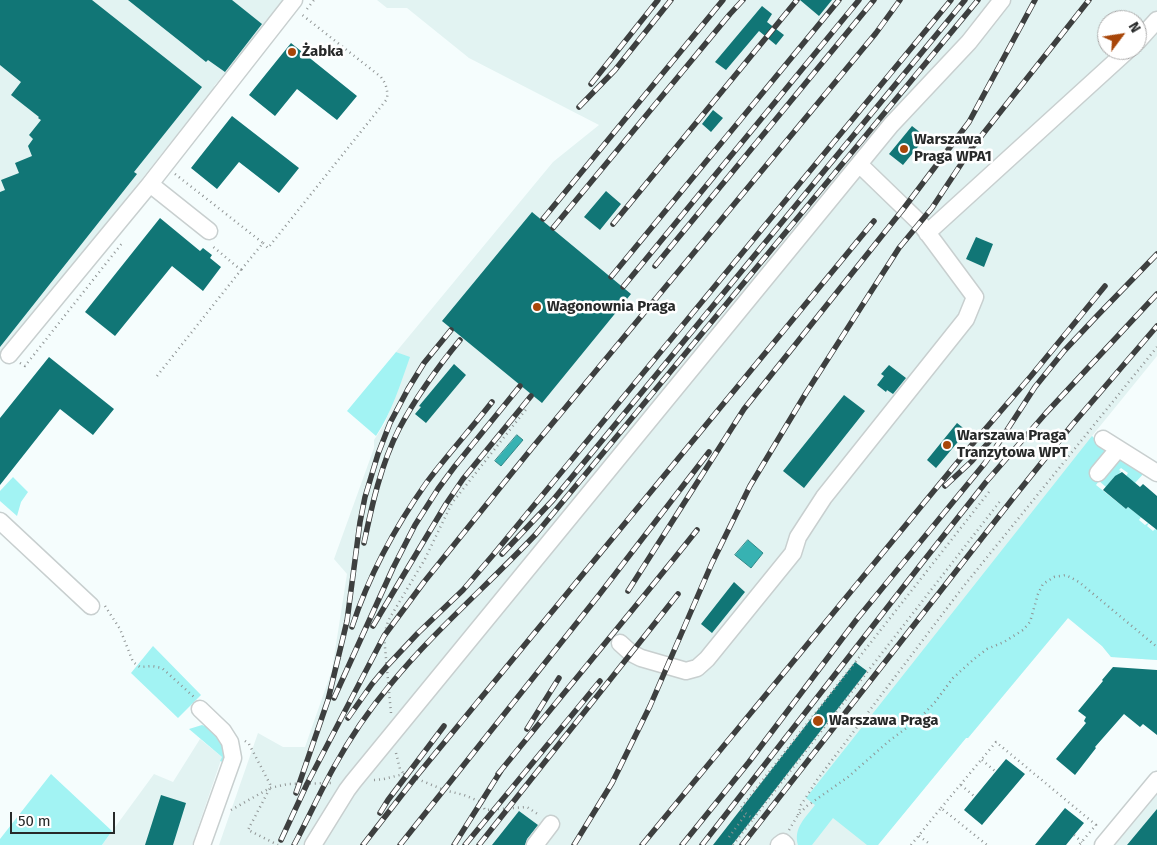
<!DOCTYPE html>
<meta charset="utf-8">
<style>
body{margin:0}
#map{position:relative;width:1157px;height:845px;overflow:hidden;background:#f5fdfd;font-family:"Fira Sans",sans-serif}
canvas{display:block}
.north{position:absolute;left:1097px;top:10px;width:50px;height:50px;box-sizing:border-box;background:#fff;border:1px solid #a9a9a9;border-radius:50%;rotate:59deg;font-size:14px;font-weight:700;line-height:20px;text-align:center;color:#272929}
.north::after{content:'';display:block;margin:auto;width:18px;height:22px;background:#a84609;clip-path:polygon(50% 0,100% 100%,50% 72%,0 100%)}
.scale{position:absolute;left:10px;top:812px;width:105px;height:22px;box-sizing:border-box;border:2px solid #272929;border-top:0;padding-left:6px;font-size:15px;line-height:18px;white-space:nowrap;color:#272929;-webkit-text-stroke:4px #fff;paint-order:stroke}
</style>
<div id="map">
<canvas width="1157" height="845"></canvas>
<div class="north">N</div>
<div class="scale">50 m</div>
</div>
<script>
const ctx = document.querySelector('canvas').getContext('2d');
ctx.lineJoin = 'round';
function paint(path, color) { ctx.fillStyle = color; ctx.fill(path, 'evenodd'); }
function trace(path, color, width, dash) { ctx.strokeStyle = color; ctx.lineWidth = width; ctx.lineCap = dash ? 'butt' : 'round'; ctx.setLineDash(dash || []); ctx.stroke(path); }
function write(font, color, halo, rows, align = 'center') {
  ctx.font = font + ' "Fira Sans",sans-serif'; ctx.lineWidth = 5; ctx.setLineDash([]); ctx.textBaseline = 'middle'; ctx.strokeStyle = halo; ctx.fillStyle = color; for (const [text, x, y, turn = 0] of rows) {
    ctx.save(); ctx.translate(x, y); ctx.rotate((+turn || 0) * Math.PI / 180); ctx.textAlign = isNaN(turn) ? turn : align; if (halo) ctx.strokeText(text, 0, 0); ctx.fillText(text, 0, 0); ctx.restore();
  }
}
const built = new Path2D(`
 M 0,0 L 286,0 L 214,86 L 215,87 L 0,357 Z
 M 377,0 L 1157,0 L 1157,356 L 1092,436 L 1102,446 L 1067,488 L 1157,660 L 1111,657 L 1102,646 L 1068,618 L 968,738 L 966,738 L 932,779 L 878,845 L 219,845 L 258,733 L 283,747 L 305,747 L 332,670 L 347,574 L 334,559 L 374,448 L 374,440 L 385,423 L 409,358 L 396,352 L 553,162 L 599,125 L 469,58 L 407,8 L 387,8 ZM 1107,20 L 1137,20 L 1137,50 L 1107,50 Z
 M 200,739 L 222,757 L 192,845 L 102,845 L 154,774 L 173,782 Z
 M 1157,794 L 1157,845 L 1115,845 Z`);
const green = new Path2D(`
 M 396,352 L 410,357 C 400,385 392,412 376,436 L 347,411 Z
 M 1092,436 C 1097,441 1104,446 1105,454 L 1118,460 L 1121,459 L 1145,472 L 1135,483 L 1126,476 L 1128,473 L 1121,468 L 1119,470 L 1121,471 L 1116,477 L 1115,476 L 1106,487 L 1099,481 L 1096,485 L 1126,509 L 1128,507 L 1141,517 L 1139,520 L 1145,525 L 1148,523 L 1149,523 L 1147,526 L 1153,531 L 1155,529 L 1157,530 L 1157,660 L 1111,657 L 1102,646 L 1068,618 L 968,738 L 966,738 L 878,845 L 867,845 L 833,818 L 812,845 L 798,845 C 793,828 806,817 815,805 L 806,798 Z
 M 13,477 L 28,492 L 21,502 L 17,516 L 0,501 L 0,491 Z
 M 153,646 L 201,695 L 178,718 L 131,673 Z
 M 202,725 L 207,727 L 222,740 L 228,764 L 220,761 L 222,757 L 189,729 Z
 M 51,774 L 112,831 L 102,845 L 0,845 L 0,839 Z`);
const water = new Path2D(`
 M 517,435 L 523,440 L 501,466 L 495,461 Z
 M 748,540 L 763,553 L 751,568 L 735,555 Z`);
const building = new Path2D(`
 M 0,0 L 92,0 L 202,87 L 134,172 L 137,174 L 0,347 L 0,192 L 5,190 L 1,180 L 19,173 L 15,163 L 32,156 L 28,146 L 33,139 L 29,135 L 41,120 L 38,118 L 39,117 L 11,95 L 21,82 L 0,65 Z
 M 128,0 L 232,0 L 262,24 L 225,72 L 208,60 L 206,62 Z
 M 800,0 L 832,0 L 819,16 Z
 M 762,6 L 772,14 L 767,22 L 784,35 L 776,45 L 759,31 L 726,70 L 715,62 Z
 M 291,43 L 357,96 L 337,120 L 297,89 L 275,116 L 249,95 Z
 M 713,110 L 723,118 L 711,132 L 702,124 Z
 M 232,116 L 299,168 L 279,193 L 239,162 L 217,189 L 191,168 Z
 M 912,126 L 926,137 L 903,165 L 889,154 Z
 M 606,191 L 621,204 L 600,230 L 584,217 Z
 M 532,212 L 631,294 L 542,403 L 442,321 Z
 M 160,218 L 200,251 L 203,248 L 212,255 L 210,258 L 221,267 L 203,291 L 172,266 L 115,336 L 85,312 Z
 M 976,237 L 993,244 L 984,267 L 966,259 Z
 M 49,357 L 114,409 L 93,435 L 60,409 L 0,485 L 0,418 Z
 M 454,364 L 466,375 L 426,423 L 415,414 L 421,407 L 419,406 Z
 M 889,365 L 906,378 L 893,394 L 887,390 L 886,392 L 877,385 L 884,376 L 881,374 Z
 M 844,395 L 865,411 L 804,488 L 783,471 Z
 M 957,423 L 967,431 L 936,468 L 927,460 Z
 M 1122,472 L 1140,487 L 1143,484 L 1157,496 L 1157,530 L 1128,507 L 1126,509 L 1103,490 L 1115,476 Z
 M 734,582 L 745,592 L 712,633 L 701,624 Z
 M 855,662 L 867,671 L 732,845 L 713,845 Z
 M 1113,667 L 1157,670 L 1157,735 L 1143,724 L 1140,727 L 1124,714 L 1095,747 L 1096,748 L 1075,775 L 1056,759 L 1086,723 L 1084,721 L 1086,717 L 1078,711 L 1103,681 L 1102,680 Z
 M 1006,759 L 1025,774 L 982,825 L 964,810 Z
 M 161,795 L 186,803 L 173,845 L 145,845 Z
 M 1065,808 L 1084,823 L 1074,835 L 1066,845 L 1035,845 Z
 M 1157,809 L 1157,845 L 1127,845 Z
 M 519,811 L 538,825 L 527,839 L 525,845 L 492,845 Z`);
const path = new Path2D(`
 M 307,9 L 314,0
 M 175,174 L 263,243 L 241,270
 M 263,243 L 268,248 L 387,99 C 388,90 386,84 381,77 L 301,14
 M 20,363 L 25,366 L 123,242
 M 157,376 L 241,270 L 211,245
 M 989,492 L 740,809 L 753,819 L 1001,500
 M 105,606 L 120,629 L 133,662 L 140,667 L 152,666 L 162,668 L 194,697
 M 391,713 L 384,636 L 388,621 L 425,559 L 452,503 L 528,407
 M 245,741 L 249,744 L 270,784 L 270,788 L 249,828
 M 396,753 L 400,769 L 404,774
 M 982,760 L 996,772
 M 374,780 L 384,779 L 404,774 L 406,776 L 415,778 L 444,790 L 464,795 L 481,802 L 485,810 L 527,807 L 539,815
 M 961,785 L 975,797
 M 941,808 L 996,742 L 1096,825 L 1079,845
 M 231,810 L 270,788 L 288,784 L 334,783
 M 798,815 L 801,805 L 817,780 L 963,587 L 1157,347
 M 789,830 L 798,815 L 807,806 L 848,777 L 889,741 L 921,717 L 935,702 L 953,678 L 974,659 L 987,649 L 1004,642 L 1023,630 L 1030,622 L 1038,594 L 1043,584 L 1054,577 L 1066,575 L 1079,582 L 1157,647
 M 1074,835 L 1082,842
 M 919,836 L 931,845
 M 729,837 L 746,814
 M 733,845 L 753,819
 M 911,845 L 941,808 L 987,845`);
const minor = new Path2D(`
 M 1137,42 L 1157,20
 M 150,184 L 294,0
 M 927,233 L 1128,50
 M 9,355 L 150,184 L 209,231
 M 1103,439 L 1157,473
 M 1098,473 L 1118,449
 M 0,521 L 91,606
 M 620,643 L 631,653 L 641,658 L 686,671 L 697,668 L 707,659 L 793,553 L 798,537 L 824,497 L 966,319 L 975,297 L 935,243 L 920,223 L 859,164
 M 200,709 L 223,731 L 230,742 L 233,758 L 202,845
 M 313,845 L 347,790 L 353,782 L 891,125 L 969,42 L 1002,0
 M 535,845 L 551,824
 M 779,845 L 783,842 L 786,845
 M 1103,845 L 1157,780`);
const rail = new Path2D(`
 M 591,84 L 658,0
 M 579,107 L 615,70 L 671,0
 M 543,219 L 723,0
 M 613,224 L 797,0
 M 553,228 L 730,14 L 743,0
 M 655,266 L 874,0
 M 611,277 L 839,0
 M 623,287 L 859,0
 M 945,486 L 972,461 L 995,435
 M 364,543 C 372,505 381,464 399,429 C 416,397 437,368 460,340
 M 502,554 L 553,500 L 965,0
 M 628,591 L 744,409 L 904,208 L 969,122 L 1035,0
 M 373,626 L 446,504 L 463,479 L 531,396
 M 352,627 C 369,575 395,527 427,482 C 447,455 471,429 492,402
 M 334,698 L 393,568 L 415,525 L 438,489 L 455,466 L 520,386
 M 348,718 L 372,684 L 387,666 L 418,633 L 463,590 L 493,555 L 951,0
 M 527,729 L 559,678
 M 498,774 C 564,692 632,612 697,530
 M 296,793 L 328,700 L 347,621 L 360,522 L 365,497 L 378,454 L 390,423 L 408,389 L 424,363 L 451,330
 M 380,813 L 388,800 L 444,726
 M 281,840 L 307,784 L 384,636 L 424,582 L 532,448 L 876,33 L 900,0
 M 294,845 C 308,819 320,792 334,767 C 350,738 369,710 390,685 C 434,631 488,585 536,534 L 978,0
 M 363,845 L 415,778 L 874,221
 M 400,845 L 599,595 L 709,452
 M 454,845 L 502,769
 M 465,845 L 600,681
 M 479,845 L 678,594
 M 574,845 L 612,783 L 650,706 L 712,563 L 750,486 L 806,393 L 899,248 L 932,208 L 971,149 L 1089,0
 M 642,845 L 975,441 L 1031,376 L 1105,286
 M 682,845 L 749,762 L 857,619 L 985,463 L 996,447 L 1035,387 L 1064,351 L 1096,317 L 1157,254
 M 702,845 L 922,563 L 986,482 L 1046,413 L 1157,294
 M 742,845 L 1014,497 L 1072,425 L 1157,326`);
const pathBridge = new Path2D(`
 M 249,828 L 248,830 L 278,845`);
const markers = [
 [292,52,5,"#a84609"],
 [904,149,5,"#a84609"],
 [537,307,5,"#a84609"],
 [947,445,5,"#a84609"],
 [818,721,6,"#a84609"]
];
const poiNames = [
 ["Żabka",302,52],
 ["Warszawa",914,140],
 ["Praga WPA1",914,157],
 ["Wagonownia Praga",547,307],
 ["Warszawa Praga",957,436],
 ["Tranzytowa WPT",957,453],
 ["Warszawa Praga",829,721]
];
paint(built, '#e2f3f2');
paint(green, '#a2f3f3');
paint(water, '#37b2b2');
trace(water, '#328989', 1);
paint(building, '#117676');
trace(minor, '#c8cfcf', 19);
trace(path, '#8f9494', 2.5, [1, 4]);
trace(minor, '#fff', 16);
trace(rail, '#3d3f3f', 5.5);
trace(rail, '#fff', 4, [11]);
trace(pathBridge, '#8f9494', 2.5, [1, 4]);
for (const [x, y, r, color] of markers) { const dot = new Path2D(); dot.arc(x, y, r, 0, 2 * Math.PI); ctx.fillStyle = color; ctx.fill(dot); trace(dot, '#fff', 2); }
write('bold 15px', '#272929', '#fff', poiNames, 'left');
</script>
